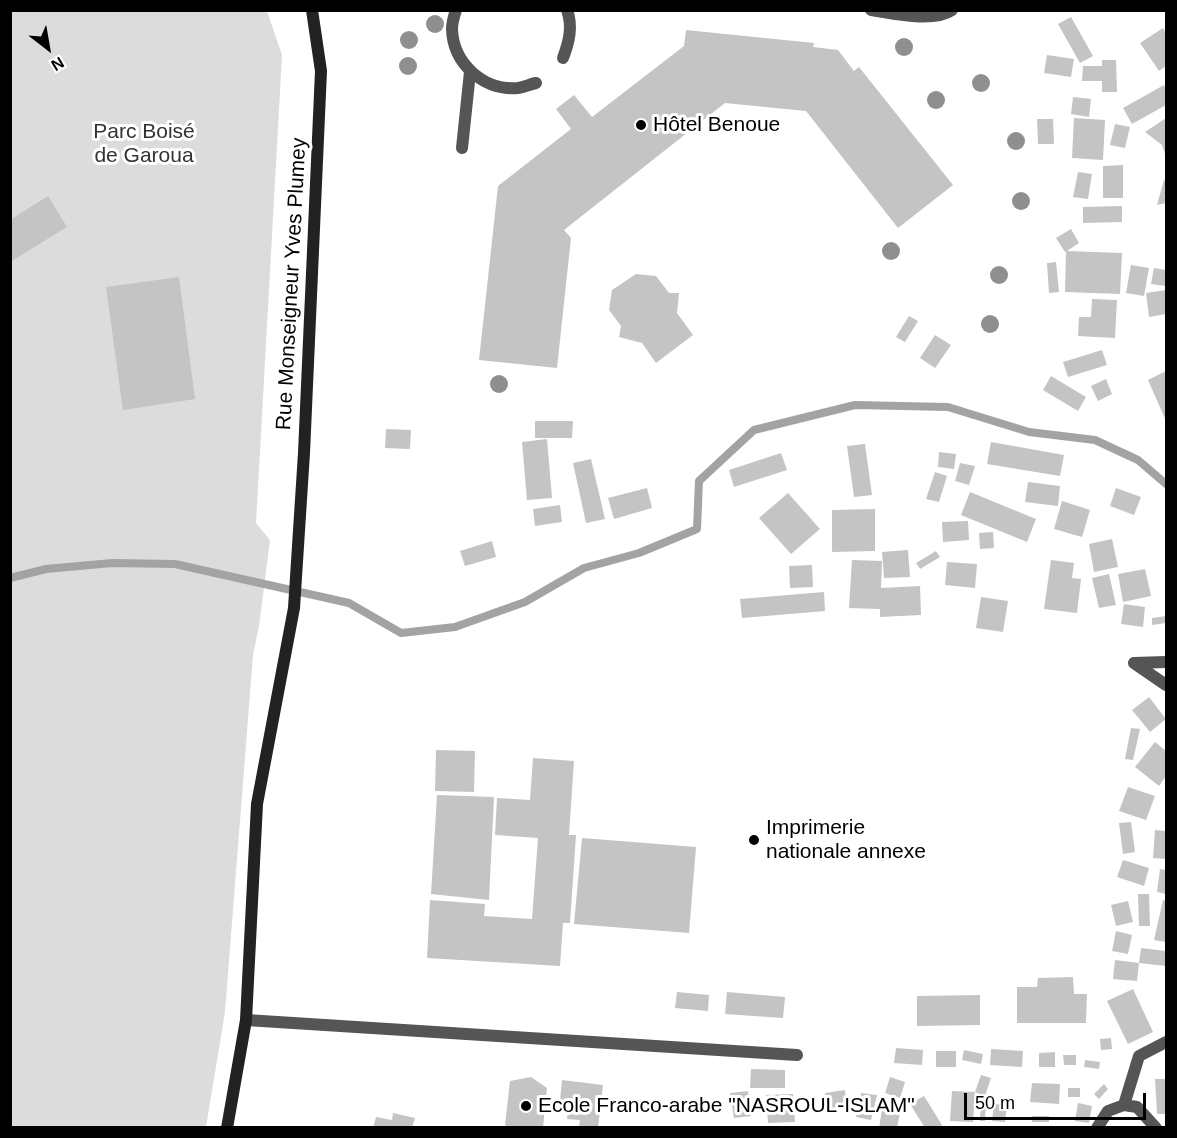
<!DOCTYPE html>
<meta charset="utf-8">
<style>
body{margin:0}
#map{position:relative;width:1177px;height:1138px;overflow:hidden;background:#fff;font-family:Helvetica,sans-serif}
canvas{display:block}
.frame{position:absolute;inset:0;border:12px solid #000;pointer-events:none}
.north{position:absolute;left:18px;top:18px;width:60px;height:60px;-webkit-text-stroke:4px #fff;paint-order:stroke;rotate:149deg;font-size:16px;font-weight:700;line-height:24px;text-align:center;color:#000}
.north::after{content:'';display:block;margin:auto;width:21px;height:27px;background:#000;clip-path:polygon(50% 0,100% 100%,50% 72%,0 100%)}
.scale{position:absolute;left:964px;top:1093px;width:182px;height:27px;box-sizing:border-box;border:3px solid #000;border-top:0;padding-left:8px;font-size:18px;line-height:21px;white-space:nowrap;color:#000;-webkit-text-stroke:4px #fff;paint-order:stroke}
</style>
<div id="map">
<canvas width="1177" height="1138"></canvas>
<div class="frame"></div>
<div class="north">N</div>
<div class="scale">50 m</div>
</div>
<script>
const ctx = document.querySelector('canvas').getContext('2d');
ctx.lineJoin = 'round';
function paint(path, color) { ctx.fillStyle = color; ctx.fill(path, 'evenodd'); }
function trace(path, color, width, dash) { ctx.strokeStyle = color; ctx.lineWidth = width; ctx.lineCap = dash ? 'butt' : 'round'; ctx.setLineDash(dash || []); ctx.stroke(path); }
function write(font, color, halo, rows, align = 'center') {
  ctx.font = font + ' Helvetica,sans-serif'; ctx.lineWidth = 6; ctx.setLineDash([]); ctx.textBaseline = 'middle'; ctx.strokeStyle = halo; ctx.fillStyle = color; for (const [text, x, y, turn = 0] of rows) {
    ctx.save(); ctx.translate(x, y); ctx.rotate((+turn || 0) * Math.PI / 180); ctx.textAlign = isNaN(turn) ? turn : align; if (halo) ctx.strokeText(text, 0, 0); ctx.fillText(text, 0, 0); ctx.restore();
  }
}
const green = new Path2D(`
 M 10,11 L 267,11 L 282,55 L 256,523 L 270,540 L 259,626 L 253,655 L 225,1012 L 206,1127 L 11,1127 Z`);
const stream = new Path2D(`
 M 10,578 L 46,569 L 112,563 L 175,564 L 349,603 L 401,633 L 455,627 L 525,602 L 584,568 L 639,553 L 697,529 L 699,481 L 754,430 L 855,405 L 948,407 L 1029,432 L 1095,440 L 1138,460 L 1166,484`);
const building = new Path2D(`
 M 1071,17 L 1093,56 L 1080,63 L 1058,24 Z
 M 1163,28 L 1166,33 L 1166,66 L 1159,71 L 1140,43 Z
 M 686,30 L 814,43 L 813,47 L 838,50 L 854,71 L 859,67 L 953,185 L 898,228 L 806,111 L 725,103 L 564,230 L 571,238 L 557,368 L 479,360 L 498,186 L 571,129 L 556,109 L 574,95 L 592,117 L 684,46 Z
 M 1047,55 L 1074,59 L 1071,77 L 1044,73 Z
 M 1102,60 L 1116,60 L 1117,92 L 1102,92 L 1102,81 L 1082,81 L 1083,66 L 1102,66 Z
 M 1164,85 L 1166,91 L 1166,105 L 1132,124 L 1123,108 Z
 M 1073,97 L 1091,99 L 1089,117 L 1071,114 Z
 M 1074,118 L 1105,120 L 1103,160 L 1072,158 Z
 M 1166,118 L 1166,157 L 1162,145 L 1145,132 Z
 M 1037,119 L 1053,119 L 1054,144 L 1038,144 Z
 M 1115,124 L 1130,127 L 1125,148 L 1110,145 Z
 M 1123,165 L 1123,198 L 1103,198 L 1103,166 Z
 M 1078,172 L 1092,174 L 1088,199 L 1073,197 Z
 M 1166,179 L 1166,203 L 1157,205 L 1164,180 Z
 M 48,196 L 67,227 L 10,262 L 10,220 Z
 M 1122,206 L 1122,222 L 1083,223 L 1083,207 Z
 M 1071,229 L 1079,243 L 1067,251 L 1122,253 L 1120,294 L 1065,292 L 1066,251 L 1065,252 L 1056,238 Z
 M 1056,262 L 1059,292 L 1049,293 L 1047,263 Z
 M 1131,265 L 1149,268 L 1144,296 L 1126,293 Z
 M 1154,268 L 1166,270 L 1166,286 L 1151,284 Z
 M 636,274 L 656,276 L 669,293 L 679,293 L 677,313 L 693,335 L 656,363 L 642,343 L 619,337 L 621,326 L 609,310 L 612,290 Z
 M 179,277 L 195,399 L 123,410 L 106,287 Z
 M 1166,290 L 1166,314 L 1149,317 L 1146,293 Z
 M 1092,299 L 1117,300 L 1115,338 L 1078,336 L 1079,317 L 1091,317 Z
 M 909,316 L 918,321 L 905,342 L 896,337 Z
 M 935,335 L 951,345 L 935,368 L 920,358 Z
 M 1102,350 L 1107,365 L 1068,377 L 1063,362 Z
 M 1166,371 L 1166,421 L 1148,380 Z
 M 1051,376 L 1086,397 L 1078,411 L 1043,390 Z
 M 1106,379 L 1112,394 L 1098,401 L 1091,386 Z
 M 535,421 L 573,421 L 572,438 L 535,438 Z
 M 386,429 L 411,430 L 410,449 L 385,448 Z
 M 547,439 L 552,498 L 527,500 L 522,442 Z
 M 991,442 L 1064,455 L 1060,476 L 987,464 Z
 M 865,444 L 872,495 L 854,497 L 847,446 Z
 M 939,452 L 956,454 L 954,469 L 938,467 Z
 M 781,453 L 787,470 L 734,487 L 729,470 Z
 M 591,459 L 605,519 L 586,523 L 573,463 Z
 M 960,463 L 975,466 L 969,485 L 955,481 Z
 M 935,472 L 947,476 L 939,502 L 926,499 Z
 M 1028,482 L 1060,486 L 1058,506 L 1025,502 Z
 M 647,488 L 652,508 L 614,519 L 608,498 Z
 M 1116,488 L 1141,497 L 1134,515 L 1110,506 Z
 M 970,492 L 1036,519 L 1027,542 L 961,515 Z
 M 788,493 L 820,529 L 791,554 L 759,518 Z
 M 1062,501 L 1090,510 L 1082,537 L 1054,529 Z
 M 560,505 L 562,522 L 535,526 L 533,509 Z
 M 875,509 L 875,551 L 832,552 L 832,510 Z
 M 968,521 L 969,540 L 943,542 L 942,522 Z
 M 993,532 L 994,548 L 980,549 L 979,533 Z
 M 1112,539 L 1118,567 L 1094,572 L 1089,544 Z
 M 492,541 L 496,557 L 465,566 L 460,551 Z
 M 908,550 L 910,577 L 884,578 L 882,552 Z
 M 936,551 L 940,557 L 920,569 L 916,563 Z
 M 852,560 L 882,561 L 881,588 L 920,586 L 921,615 L 880,617 L 880,609 L 849,608 Z
 M 1051,560 L 1074,563 L 1072,578 L 1081,579 L 1077,613 L 1044,609 Z
 M 947,562 L 977,564 L 975,588 L 945,585 Z
 M 812,565 L 813,587 L 790,588 L 789,566 Z
 M 1145,569 L 1151,596 L 1123,602 L 1118,574 Z
 M 1109,574 L 1116,605 L 1099,608 L 1092,578 Z
 M 824,592 L 825,611 L 742,618 L 740,599 Z
 M 981,597 L 1008,601 L 1003,632 L 976,628 Z
 M 1124,604 L 1145,607 L 1143,627 L 1121,624 Z
 M 1166,616 L 1166,623 L 1152,625 L 1152,618 Z
 M 1149,697 L 1166,719 L 1150,732 L 1132,710 Z
 M 1131,728 L 1140,729 L 1133,760 L 1125,759 Z
 M 1155,742 L 1166,751 L 1166,776 L 1159,786 L 1135,767 Z
 M 436,750 L 475,751 L 474,792 L 435,791 Z
 M 533,758 L 574,761 L 569,835 L 576,835 L 570,923 L 563,923 L 560,966 L 427,958 L 430,900 L 485,904 L 484,916 L 532,919 L 538,838 L 495,835 L 497,798 L 530,800 Z
 M 1128,787 L 1155,796 L 1146,820 L 1119,811 Z
 M 437,795 L 494,797 L 489,900 L 431,894 Z
 M 1131,822 L 1135,852 L 1123,854 L 1119,823 Z
 M 1155,830 L 1166,831 L 1166,859 L 1153,858 Z
 M 582,838 L 696,847 L 689,933 L 574,924 Z
 M 1123,860 L 1149,868 L 1144,886 L 1117,877 Z
 M 1160,869 L 1166,870 L 1166,894 L 1157,892 Z
 M 1138,894 L 1149,894 L 1150,926 L 1139,926 Z
 M 1163,900 L 1166,901 L 1166,942 L 1154,940 Z
 M 1128,901 L 1133,922 L 1116,926 L 1111,905 Z
 M 1116,931 L 1132,935 L 1128,954 L 1112,951 Z
 M 1141,948 L 1166,951 L 1166,966 L 1139,963 Z
 M 1115,960 L 1139,963 L 1137,981 L 1113,979 Z
 M 1073,977 L 1074,994 L 1087,994 L 1086,1023 L 1017,1023 L 1017,987 L 1037,987 L 1038,978 Z
 M 1133,989 L 1153,1032 L 1128,1044 L 1107,1001 Z
 M 677,992 L 709,995 L 708,1011 L 675,1008 Z
 M 727,992 L 785,997 L 783,1018 L 725,1014 Z
 M 980,995 L 980,1025 L 917,1026 L 917,996 Z
 M 1111,1038 L 1112,1049 L 1101,1050 L 1100,1039 Z
 M 896,1048 L 923,1050 L 922,1065 L 894,1063 Z
 M 991,1049 L 1023,1051 L 1022,1067 L 990,1065 Z
 M 964,1050 L 983,1054 L 981,1064 L 962,1060 Z
 M 936,1051 L 956,1051 L 956,1067 L 936,1067 Z
 M 1055,1052 L 1055,1067 L 1039,1067 L 1039,1053 Z
 M 1063,1055 L 1076,1055 L 1076,1065 L 1064,1065 Z
 M 1085,1060 L 1100,1062 L 1099,1069 L 1084,1067 Z
 M 751,1069 L 785,1070 L 785,1088 L 750,1088 Z
 M 981,1075 L 991,1078 L 985,1096 L 975,1092 Z
 M 531,1077 L 547,1088 L 543,1128 L 510,1128 L 505,1125 L 510,1081 Z
 M 890,1077 L 905,1082 L 900,1098 L 885,1093 Z
 M 1155,1079 L 1166,1079 L 1166,1114 L 1157,1114 Z
 M 562,1080 L 603,1085 L 598,1128 L 579,1126 L 580,1120 L 567,1119 L 569,1101 L 560,1100 Z
 M 1032,1083 L 1060,1084 L 1059,1104 L 1030,1102 Z
 M 1104,1084 L 1108,1089 L 1099,1099 L 1094,1094 Z
 M 1068,1088 L 1080,1088 L 1080,1097 L 1068,1097 Z
 M 845,1090 L 847,1109 L 827,1112 L 825,1093 Z
 M 748,1091 L 751,1116 L 734,1118 L 730,1093 Z
 M 952,1091 L 975,1092 L 973,1122 L 950,1121 Z
 M 861,1093 L 877,1095 L 871,1120 L 856,1117 Z
 M 793,1094 L 795,1122 L 768,1123 L 766,1095 Z
 M 924,1096 L 942,1125 L 939,1128 L 925,1128 L 910,1104 Z
 M 981,1098 L 986,1099 L 985,1121 L 980,1121 Z
 M 1078,1103 L 1092,1106 L 1089,1123 L 1075,1121 Z
 M 883,1104 L 901,1107 L 897,1128 L 879,1128 Z
 M 994,1104 L 1007,1105 L 1005,1122 L 992,1121 Z
 M 393,1113 L 415,1118 L 412,1128 L 373,1128 L 376,1117 L 392,1120 Z
 M 1032,1116 L 1049,1116 L 1049,1122 L 1032,1122 Z`);
const service = new Path2D(`
 M 456,10 C 454,16 452,23 452,29 C 453,63 483,91 518,88 C 524,87 531,84 536,83
 M 871,10 C 892,13 933,23 952,10
 M 563,58 C 569,42 573,27 567,10
 M 462,148 L 470,72`);
const minor = new Path2D(`
 M 1134,663 L 1166,685
 M 1134,663 L 1166,662
 M 246,1020 L 797,1055
 M 1124,1105 L 1139,1056 L 1166,1042
 M 1097,1128 L 1108,1111 L 1124,1105 L 1137,1107 L 1156,1128`);
const secondary = new Path2D(`
 M 227,1128 L 246,1020 L 257,804 L 294,608 L 304,453 L 321,71 L 312,10`);
const trees = [
 [435,24],
 [409,40],
 [904,47],
 [408,66],
 [981,83],
 [936,100],
 [1016,141],
 [1021,201],
 [891,251],
 [999,275],
 [990,324],
 [499,384]
];
const markers = [
 [641,125,6,"#000"],
 [754,840,6,"#000"],
 [526,1106,6,"#000"]
];
const poiNames = [
 ["Hôtel Benoue",653,125],
 ["Imprimerie",766,828],
 ["nationale annexe",766,852],
 ["Ecole Franco-arabe \"NASROUL-ISLAM\"",538,1106]
];
const parkNames = [
 ["Parc Boisé",144,132],
 ["de Garoua",144,156]
];
const streetNames = [
 ["Rue Monseigneur Yves Plumey",292,284,-87]
];
paint(green, '#dcdcdc');
trace(stream, '#a3a3a3', 8);
paint(building, '#c4c4c4');
trace(service, '#555', 12);
trace(minor, '#555', 12);
trace(secondary, '#222', 12);
ctx.fillStyle = '#8f8f8f';
for (const [x, y] of trees) { ctx.beginPath(); ctx.arc(x, y, 9, 0, 2 * Math.PI); ctx.fill(); }
for (const [x, y, r, color] of markers) { const dot = new Path2D(); dot.arc(x, y, r, 0, 2 * Math.PI); ctx.fillStyle = color; ctx.fill(dot); trace(dot, '#fff', 2); }
write('21px', '#000', '#fff', poiNames, 'left');
write('21px', '#333', '#fff', parkNames);
write('21px', '#000', '#fff', streetNames);
</script>
